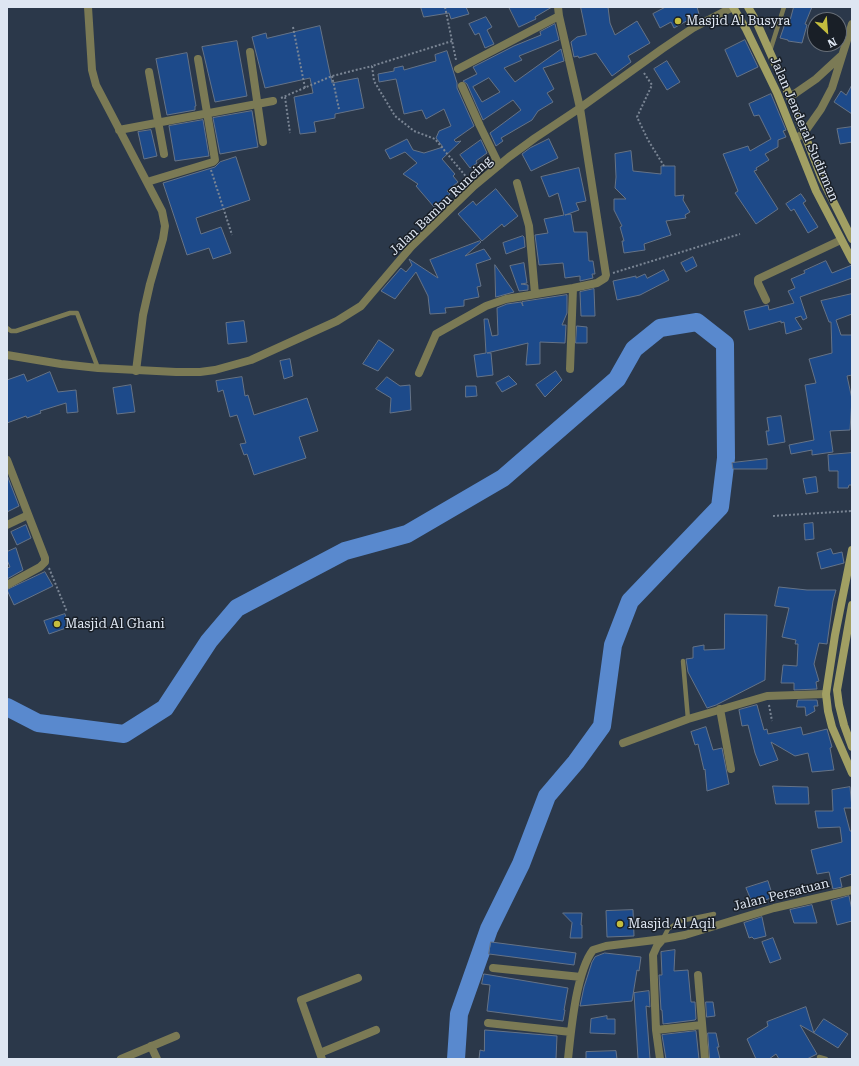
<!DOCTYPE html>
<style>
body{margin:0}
#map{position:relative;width:859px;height:1066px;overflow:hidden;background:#2b384a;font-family:"Roboto Serif",serif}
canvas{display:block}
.frame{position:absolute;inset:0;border:8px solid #dee6f2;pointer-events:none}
.north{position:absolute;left:807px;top:12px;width:40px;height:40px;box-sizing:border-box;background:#191f27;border:1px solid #686f78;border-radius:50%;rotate:154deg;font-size:11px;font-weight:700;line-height:16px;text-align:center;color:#dee6f2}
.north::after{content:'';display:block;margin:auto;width:14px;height:18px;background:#c4bd3e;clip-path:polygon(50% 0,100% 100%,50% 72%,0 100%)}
</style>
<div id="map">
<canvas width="859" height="1066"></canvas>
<div class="frame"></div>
<div class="north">N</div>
</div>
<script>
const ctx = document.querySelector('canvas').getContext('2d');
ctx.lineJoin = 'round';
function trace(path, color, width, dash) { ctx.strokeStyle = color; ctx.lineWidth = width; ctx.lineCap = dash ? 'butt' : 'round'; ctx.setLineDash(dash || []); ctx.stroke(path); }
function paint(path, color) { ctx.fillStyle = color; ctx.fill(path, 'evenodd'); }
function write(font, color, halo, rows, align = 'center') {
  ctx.font = font + ' "Roboto Serif",serif'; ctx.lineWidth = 3; ctx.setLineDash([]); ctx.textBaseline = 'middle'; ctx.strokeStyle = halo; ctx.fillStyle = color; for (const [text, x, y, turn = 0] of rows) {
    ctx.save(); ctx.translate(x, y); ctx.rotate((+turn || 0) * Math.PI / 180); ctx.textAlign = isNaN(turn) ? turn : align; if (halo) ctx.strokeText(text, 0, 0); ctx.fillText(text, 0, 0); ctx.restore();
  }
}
const river = new Path2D(`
 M 7,707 L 38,723 L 124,734 L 165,708 L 209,641 L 237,608 L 345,551 L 407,534 L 503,478 L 617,379 L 634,349 L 660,328 L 697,322 L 725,344 L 726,458 L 720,507 L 630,601 L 613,645 L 602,726 L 576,762 L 547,796 L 521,864 L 489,929 L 459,1014 L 456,1059`);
const building = new Path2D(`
 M 421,7 L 466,7 L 469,14 L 451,19 L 449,13 L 424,17 Z
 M 509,7 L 552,7 L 535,17 L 536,19 L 519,27 Z
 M 581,7 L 608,7 L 610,23 L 615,35 L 637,21 L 650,43 L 628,56 L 631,62 L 612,76 L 596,53 L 579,58 L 578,56 L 574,57 L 571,42 L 577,37 L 586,35 Z
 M 666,7 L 697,7 L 699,14 L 674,28 L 671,22 L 660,28 L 653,14 Z
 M 794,7 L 812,7 L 805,24 L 807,25 L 802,43 L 788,41 L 788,40 L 780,38 L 787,18 L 790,19 Z
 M 486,17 L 492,27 L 487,30 L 494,44 L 485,48 L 479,33 L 475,35 L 469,24 Z
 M 555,24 L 559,40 L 519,56 L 522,60 L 504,68 L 515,82 L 561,49 L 564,61 L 543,68 L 554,89 L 547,93 L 553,102 L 538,111 L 532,120 L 501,138 L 503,141 L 496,146 L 490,133 L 521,110 L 513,100 L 483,120 L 467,84 L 463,81 L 477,74 L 473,67 L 514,46 L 541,35 L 540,32 ZM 489,78 L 500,92 L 482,102 L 473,87 Z
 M 320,26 L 332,83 L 358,78 L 364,108 L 335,114 L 335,118 L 314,122 L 316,132 L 300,134 L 294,97 L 313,93 L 310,78 L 265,88 L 252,37 L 266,33 L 267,38 Z
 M 745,40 L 758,67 L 737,77 L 725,50 Z
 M 237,41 L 247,96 L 215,102 L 202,47 Z
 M 447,51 L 457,83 L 457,88 L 474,126 L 454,140 L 456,142 L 461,141 L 442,159 L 455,174 L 453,176 L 458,182 L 447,191 L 450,194 L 434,207 L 416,186 L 418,184 L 403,174 L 417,163 L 405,152 L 390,159 L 385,150 L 407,139 L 413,150 L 424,153 L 443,147 L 436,138 L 439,131 L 451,126 L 444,109 L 426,119 L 422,110 L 404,114 L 396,79 L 379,82 L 378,74 L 394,71 L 394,68 L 403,66 L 404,70 L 436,61 L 435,55 Z
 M 187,53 L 196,106 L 195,106 L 195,110 L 167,115 L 156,59 Z
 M 667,61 L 680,82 L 667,90 L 654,69 Z
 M 852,85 L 852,114 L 834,102 L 841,91 L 846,95 Z
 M 771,94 L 786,130 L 783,131 L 786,137 L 778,140 L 778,147 L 765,154 L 769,160 L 756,168 L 757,170 L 754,171 L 778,209 L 756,224 L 735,193 L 738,191 L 723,154 L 748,146 L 750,151 L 771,139 L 759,115 L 754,116 L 749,104 Z
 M 252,111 L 258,147 L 220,154 L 213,118 Z
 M 203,120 L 209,156 L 175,161 L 169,126 Z
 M 852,127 L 852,142 L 840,144 L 837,129 Z
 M 151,130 L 157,156 L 144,159 L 138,132 Z
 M 549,139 L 558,158 L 531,171 L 522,154 L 530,148 Z
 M 481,140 L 487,153 L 476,161 L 477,163 L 470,168 L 460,155 Z
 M 631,151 L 633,171 L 661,174 L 661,166 L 675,166 L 675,196 L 684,195 L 683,200 L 690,212 L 685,215 L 686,218 L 666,221 L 671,235 L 644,244 L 645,250 L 624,253 L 622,241 L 624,241 L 620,227 L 622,226 L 614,210 L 614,199 L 626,199 L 615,188 L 616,177 L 615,154 Z
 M 236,157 L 250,200 L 196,218 L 201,234 L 221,227 L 231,253 L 213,259 L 209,248 L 187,255 L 163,183 L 215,167 L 220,162 Z
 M 579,168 L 586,201 L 576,203 L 579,210 L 565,215 L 571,214 L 574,232 L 587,232 L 589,261 L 593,261 L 595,274 L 592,274 L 593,278 L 580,281 L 580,276 L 565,278 L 563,263 L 539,265 L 535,235 L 548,233 L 544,219 L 564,215 L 558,193 L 549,197 L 541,177 Z
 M 496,189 L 518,216 L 504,227 L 502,224 L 482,241 L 458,214 L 473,201 L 476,205 Z
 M 801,194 L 806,201 L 803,203 L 818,227 L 808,233 L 794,209 L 791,211 L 786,204 Z
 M 523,236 L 524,237 L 525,247 L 506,254 L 503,243 Z
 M 480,241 L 481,242 L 465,256 L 484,249 L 491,259 L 476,264 L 481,286 L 477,287 L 479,297 L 464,300 L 464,306 L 445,308 L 446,313 L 430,314 L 428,296 L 416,272 L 395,299 L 381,291 L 401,268 L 406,272 L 412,265 L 409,259 L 438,278 L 430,260 Z
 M 693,257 L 697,266 L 686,272 L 681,263 Z
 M 826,261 L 832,273 L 852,265 L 852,278 L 800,297 L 807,318 L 803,320 L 801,316 L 795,318 L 802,329 L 786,334 L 784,322 L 781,323 L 781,321 L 749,330 L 744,311 L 768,305 L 769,310 L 794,303 L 788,291 L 795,288 L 791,279 L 805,273 L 804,271 Z
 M 524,263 L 527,283 L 521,284 L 528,285 L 528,290 L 519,291 L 510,266 Z
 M 495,265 L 514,292 L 496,297 Z
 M 664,270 L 669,280 L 640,295 L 617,300 L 613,281 L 636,276 L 636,278 L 645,274 L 647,278 Z
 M 594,289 L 595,316 L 581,316 L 580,292 Z
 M 852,294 L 852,314 L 836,320 L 841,335 L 852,335 L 852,375 L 847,376 L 852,399 L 850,430 L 830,431 L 833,452 L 812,455 L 812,450 L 791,454 L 789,445 L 814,440 L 805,385 L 816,383 L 809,359 L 832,353 L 831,322 L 829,322 L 821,301 Z
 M 567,295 L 567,313 L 562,325 L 566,325 L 565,343 L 540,342 L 540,364 L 526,365 L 528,343 L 487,353 L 491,353 L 493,375 L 477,377 L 474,355 L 486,353 L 484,319 L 488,319 L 492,336 L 498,335 L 497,308 L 507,304 L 521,302 L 523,306 L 522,302 Z
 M 244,321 L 247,342 L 228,344 L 226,323 Z
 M 577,326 L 587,327 L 587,343 L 576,343 Z
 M 379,340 L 394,350 L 378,371 L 363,364 Z
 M 290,359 L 293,376 L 284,379 L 280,361 Z
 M 556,371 L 562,380 L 545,397 L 536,385 Z
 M 50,372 L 58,392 L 76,390 L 78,412 L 67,413 L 66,403 L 40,411 L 41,413 L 27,418 L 26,416 L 7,423 L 7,380 L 24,374 L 27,381 Z
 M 509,376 L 517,384 L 502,392 L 496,383 Z
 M 242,377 L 245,396 L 248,395 L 254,415 L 307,398 L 318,431 L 299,437 L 306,458 L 254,475 L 247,454 L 244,455 L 240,444 L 246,443 L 237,415 L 230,417 L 223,390 L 218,392 L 216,381 Z
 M 387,377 L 400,386 L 410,385 L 411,410 L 390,413 L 391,398 L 376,389 Z
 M 131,385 L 135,412 L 117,414 L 113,388 Z
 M 466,386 L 476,386 L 477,396 L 466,397 Z
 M 781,416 L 785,442 L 768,445 L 766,431 L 769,431 L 767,418 Z
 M 852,453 L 852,485 L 849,485 L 848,488 L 838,488 L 838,471 L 829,471 L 828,455 Z
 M 767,459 L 767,469 L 733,469 L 732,463 Z
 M 7,475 L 19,506 L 7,512 Z
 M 816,477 L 818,492 L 806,494 L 803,479 Z
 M 813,523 L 814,539 L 805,540 L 804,524 Z
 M 26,525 L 31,538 L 17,545 L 11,532 Z
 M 16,548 L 23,570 L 7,579 L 7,568 L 10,567 L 7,560 L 7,552 Z
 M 831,549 L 833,554 L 842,552 L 844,563 L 821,569 L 817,553 Z
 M 45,572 L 53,586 L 14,605 L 7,590 Z
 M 779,587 L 807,590 L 836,590 L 833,601 L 827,644 L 819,643 L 814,664 L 819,681 L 816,682 L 817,689 L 794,690 L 794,683 L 781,683 L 783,665 L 797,666 L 798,644 L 795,644 L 796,640 L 782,637 L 789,608 L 775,606 Z
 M 65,614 L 69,627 L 49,634 L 44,621 Z
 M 725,614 L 767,615 L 765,680 L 716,705 L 707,708 L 688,672 L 686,659 L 693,658 L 693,647 L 704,645 L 704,650 L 724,649 Z
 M 798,700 L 817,700 L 818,706 L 814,706 L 815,711 L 806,716 L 805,707 L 797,707 Z
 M 757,705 L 764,730 L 767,729 L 768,734 L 801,727 L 803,735 L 827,729 L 832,747 L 830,748 L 834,770 L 812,772 L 808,753 L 795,756 L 771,742 L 778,760 L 760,766 L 755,753 L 748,725 L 742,726 L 739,710 Z
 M 706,727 L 713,750 L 722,748 L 729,784 L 707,791 L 705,769 L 704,770 L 698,744 L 695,745 L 691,732 Z
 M 773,786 L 808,787 L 809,804 L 776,804 Z
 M 850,787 L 852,808 L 844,808 L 850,831 L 852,831 L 852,874 L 840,878 L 842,887 L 833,889 L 829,872 L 817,874 L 811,850 L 842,842 L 840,827 L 818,828 L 815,811 L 833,811 L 832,790 Z
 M 768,881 L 773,897 L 753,905 L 746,888 Z
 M 849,896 L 852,910 L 852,921 L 837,925 L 831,901 Z
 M 812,905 L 817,923 L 794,923 L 790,910 Z
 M 633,910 L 634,936 L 607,937 L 606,911 Z
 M 563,913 L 582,913 L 581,925 L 582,925 L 582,938 L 570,938 L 572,923 Z
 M 762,917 L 766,936 L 754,939 L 752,937 L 749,938 L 744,923 Z
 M 773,938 L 781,959 L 770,963 L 762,942 Z
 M 491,942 L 576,953 L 574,965 L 489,954 Z
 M 675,950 L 674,971 L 688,970 L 691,1002 L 695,1002 L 696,1019 L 695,1020 L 663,1024 L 662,1010 L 661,1010 L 659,975 L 662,975 L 661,952 Z
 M 605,953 L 641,957 L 639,971 L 637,970 L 632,1001 L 580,1006 L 584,987 L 592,962 L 595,957 Z
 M 484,974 L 568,988 L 564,1010 L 565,1010 L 563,1021 L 487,1011 L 490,985 L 482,984 Z
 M 649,991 L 650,1007 L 646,1006 L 650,1059 L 638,1059 L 634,993 Z
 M 706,1002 L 713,1002 L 715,1016 L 707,1017 Z
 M 806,1007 L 814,1033 L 800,1025 L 817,1054 L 807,1059 L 779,1059 L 776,1054 L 769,1059 L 756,1059 L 747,1039 L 768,1026 L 767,1022 Z
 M 607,1016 L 607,1019 L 615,1019 L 615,1034 L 590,1033 L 591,1019 Z
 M 824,1019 L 848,1034 L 838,1048 L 814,1033 Z
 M 485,1030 L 557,1036 L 556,1059 L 479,1059 L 480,1050 L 484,1051 Z
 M 696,1031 L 699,1059 L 666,1059 L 662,1035 Z
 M 708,1033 L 716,1033 L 719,1047 L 717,1047 L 720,1059 L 710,1059 Z
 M 616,1051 L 617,1059 L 586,1059 L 586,1052 Z`);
const path = new Path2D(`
 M 445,7 L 456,60
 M 293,27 L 305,88
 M 452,41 L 372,66 L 374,81 L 395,116 L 414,131 L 435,139 L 468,179
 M 644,73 L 652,85 L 637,117 L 648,140 L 664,166
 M 332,76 L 339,109
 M 285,97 L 290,133
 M 281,98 L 332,76 L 372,66
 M 211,170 L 232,235
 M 613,273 L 740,234
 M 773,516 L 852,511
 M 49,568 L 67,612
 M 769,705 L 772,721`);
const service = new Path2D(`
 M 770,51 L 784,7
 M 7,328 L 11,331 L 16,331 L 70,313 L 77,313 L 98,368
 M 683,661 L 688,719
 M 663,939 L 668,929 L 680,921 L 714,914
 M 819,1057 L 826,1059`);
const minor = new Path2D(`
 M 88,7 L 92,70 L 96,85 L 162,211 L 165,226 L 163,239 L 150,284 L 143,315 L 136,371
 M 250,52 L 263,142
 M 458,69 L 559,16
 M 149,72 L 164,154
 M 462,86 L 480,126 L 499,165
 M 790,97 L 816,79 L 841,56
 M 119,130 L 273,101
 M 795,139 L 804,133 L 821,109 L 832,88 L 852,24
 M 147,182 L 213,162 L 215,160 L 198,59
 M 517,183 L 529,226 L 535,294
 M 766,300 L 758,283 L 758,279 L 841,240
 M 570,369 L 573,288
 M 419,373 L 436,334 L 486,306 L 506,299 L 573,288 L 597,283 L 605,278 L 606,275 L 580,108 L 559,16 L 558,7
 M 7,460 L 45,558 L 45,562 L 40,567 L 7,585
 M 7,525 L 28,515
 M 720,709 L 731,769
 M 623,743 L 688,719 L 767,696 L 826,694
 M 493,968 L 581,977
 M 698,975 L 705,1059
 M 488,1023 L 571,1032
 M 656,1030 L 702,1025
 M 151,1046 L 157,1059
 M 320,1053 L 376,1030
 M 121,1059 L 176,1036
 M 322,1059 L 301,1000 L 358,978
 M 568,1059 C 571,1031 576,972 593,950 L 606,946 L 663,939 L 685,935 L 774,908 L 852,890
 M 660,1059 L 656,1030 L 653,955 L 657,946 L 663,939`);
const tertiary = new Path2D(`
 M 7,355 L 61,364 L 98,368 L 176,372 L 200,372 L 215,370 L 251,360 L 337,321 L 361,306 L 411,247 L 474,186 L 509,157 L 535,138 L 580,108 L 662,49 L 693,28 L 733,7`);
const secondary = new Path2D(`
 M 733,7 L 746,29 L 777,93 L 816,191 L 852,260
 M 748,7 L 756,21 L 790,97 L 822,179 L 852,239
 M 852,550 L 835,635 L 826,694 L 828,711 L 832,727 L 852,773
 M 852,605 L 837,690 L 839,705 L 844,725 L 852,747`);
const markers = [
 [678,21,4,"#c4bd3e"],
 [57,624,4,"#c4bd3e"],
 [620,924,4,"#c4bd3e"]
];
const poiNames = [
 ["Masjid Al Busyra",686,21],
 ["Masjid Al Ghani",65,624],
 ["Masjid Al Aqil",628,924]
];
const streetNames = [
 ["Jalan Jenderal Sudirman",804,129,67],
 ["Jalan Bambu Runcing",441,206,-44],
 ["Jalan Persatuan",781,895,-14]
];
trace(river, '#5989ce', 18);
paint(building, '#1d4a8a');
trace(building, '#657387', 1);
trace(path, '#7a8594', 2, [2, 2]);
trace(service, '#7b7a55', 4.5);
trace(minor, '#7b7a55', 8);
trace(tertiary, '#7b7a55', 8);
trace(secondary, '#a19f63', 8);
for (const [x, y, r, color] of markers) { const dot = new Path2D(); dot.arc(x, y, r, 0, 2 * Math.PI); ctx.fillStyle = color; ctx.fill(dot); trace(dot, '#191f27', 1.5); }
write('13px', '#dee6f2', '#191f27', poiNames, 'left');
write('13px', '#dee6f2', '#191f27', streetNames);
</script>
